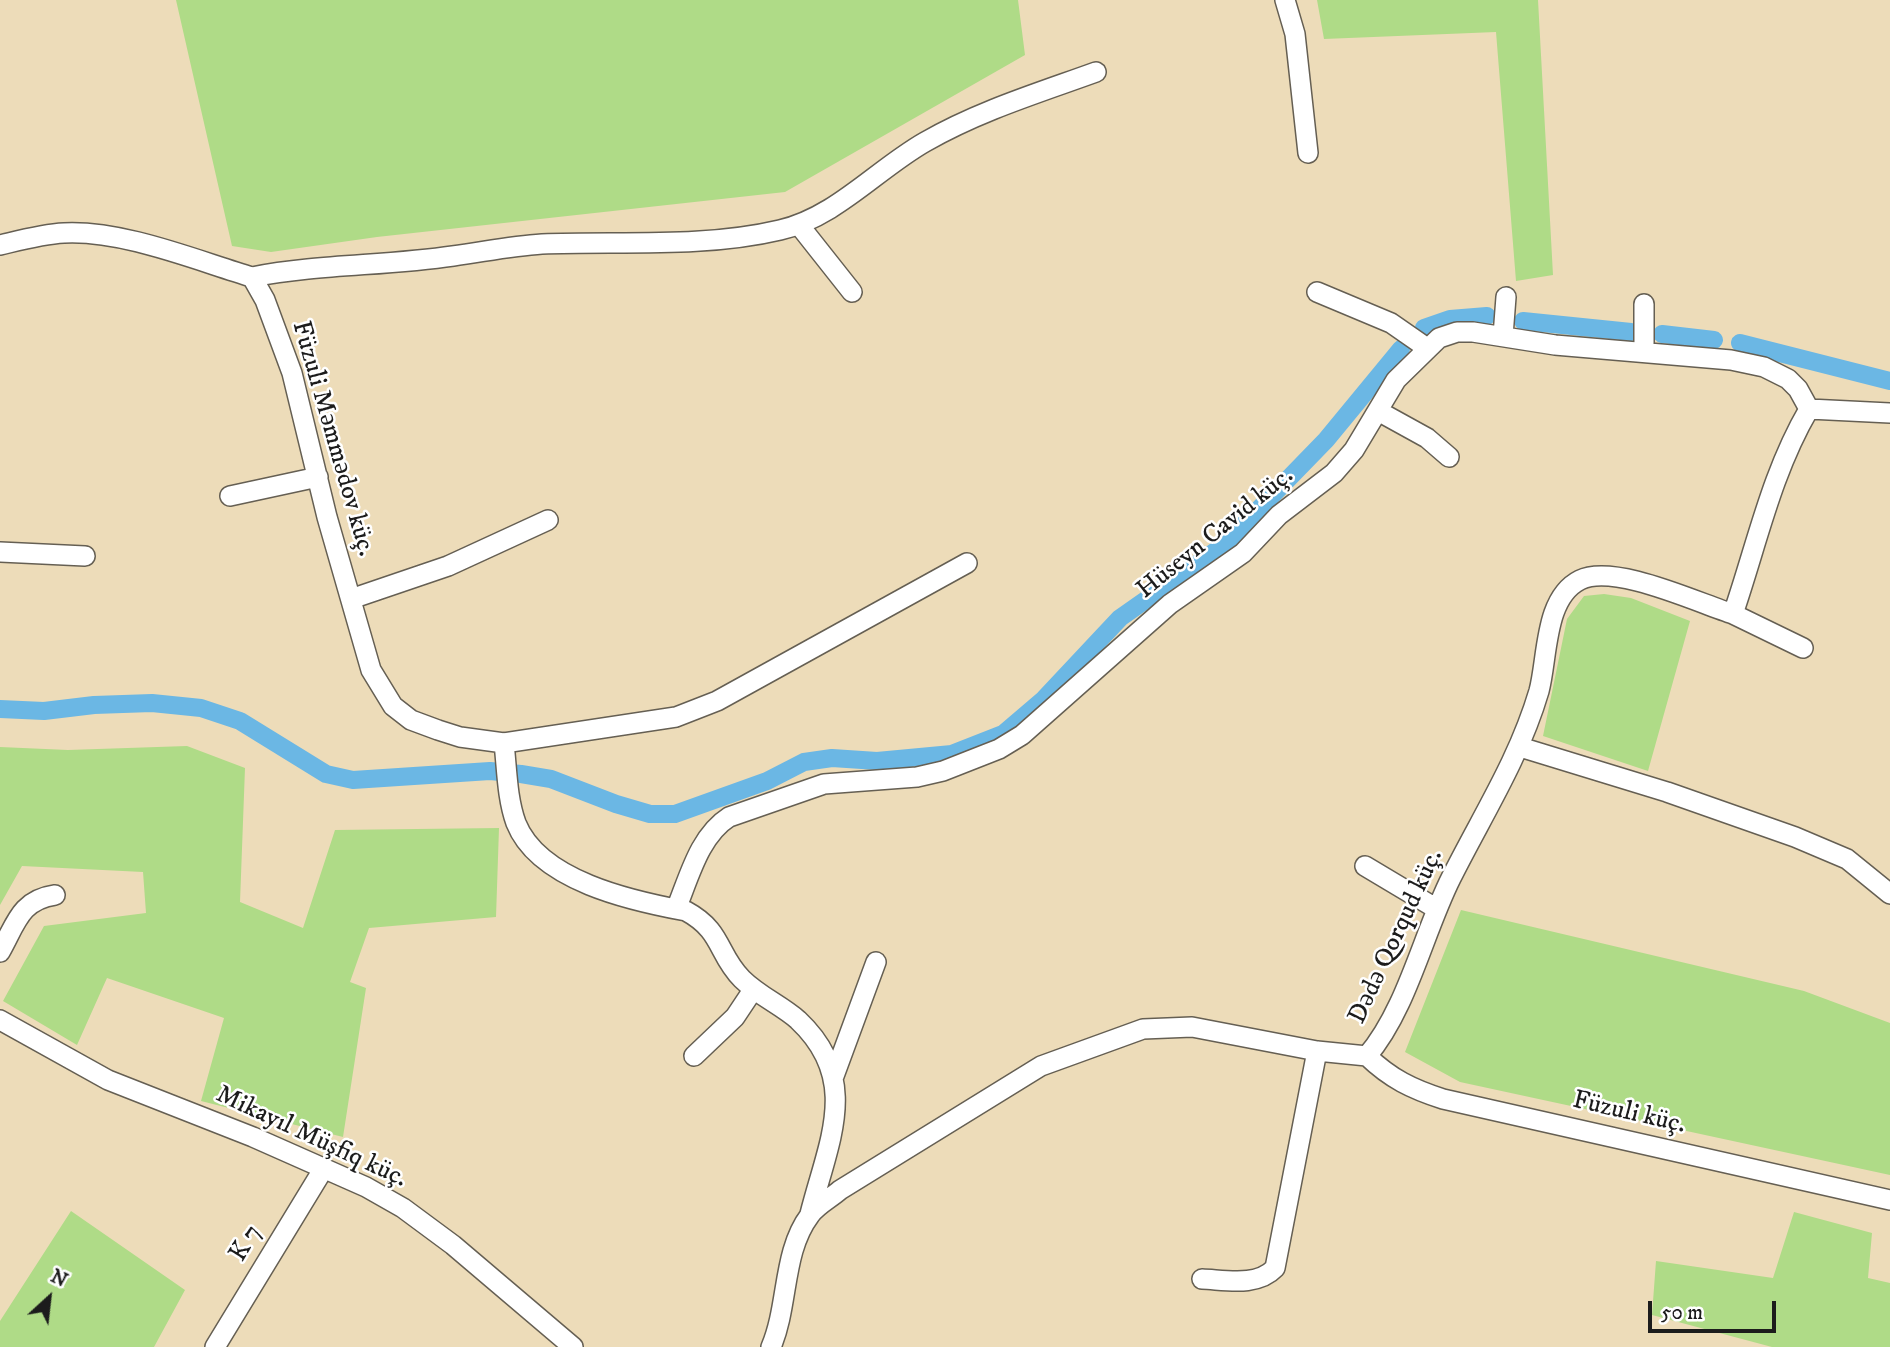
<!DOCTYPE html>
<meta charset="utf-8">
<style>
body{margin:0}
#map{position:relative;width:1890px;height:1347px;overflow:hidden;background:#eddcb9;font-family:"IM FELL DW Pica",serif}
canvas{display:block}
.north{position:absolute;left:14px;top:1263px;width:70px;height:70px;-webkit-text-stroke:5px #fff;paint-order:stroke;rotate:27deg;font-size:19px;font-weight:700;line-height:28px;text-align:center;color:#1c1c1c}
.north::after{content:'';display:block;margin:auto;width:24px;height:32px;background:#1c1c1c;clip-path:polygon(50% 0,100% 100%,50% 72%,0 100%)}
.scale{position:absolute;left:1648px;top:1301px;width:128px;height:32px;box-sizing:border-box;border:4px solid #1c1c1c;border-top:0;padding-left:9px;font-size:21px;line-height:24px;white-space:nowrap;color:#1c1c1c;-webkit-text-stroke:5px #fff;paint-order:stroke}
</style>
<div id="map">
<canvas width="1890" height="1347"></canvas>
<div class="north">N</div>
<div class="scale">50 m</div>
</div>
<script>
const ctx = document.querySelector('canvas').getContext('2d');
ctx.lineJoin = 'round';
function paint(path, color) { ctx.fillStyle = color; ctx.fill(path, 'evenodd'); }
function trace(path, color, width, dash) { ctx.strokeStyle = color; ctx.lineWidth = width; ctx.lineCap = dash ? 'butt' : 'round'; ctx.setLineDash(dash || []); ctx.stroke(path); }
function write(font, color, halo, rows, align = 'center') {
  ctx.font = font + ' "IM FELL DW Pica",serif'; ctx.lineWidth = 5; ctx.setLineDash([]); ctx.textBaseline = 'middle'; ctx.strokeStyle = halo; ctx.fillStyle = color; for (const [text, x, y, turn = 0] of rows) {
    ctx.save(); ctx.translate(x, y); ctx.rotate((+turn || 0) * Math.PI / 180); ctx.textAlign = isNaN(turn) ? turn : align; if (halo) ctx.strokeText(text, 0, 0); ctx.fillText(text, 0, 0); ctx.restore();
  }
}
const green = new Path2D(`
 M 176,0 L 1018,0 L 1025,55 L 785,192 L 377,237 L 271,252 L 232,246 Z
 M 1317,0 L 1538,0 L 1553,275 L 1516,281 L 1496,32 L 1324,39 Z
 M 1604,594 L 1631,598 L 1690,621 L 1648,771 L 1543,736 L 1567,619 L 1584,596 Z
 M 187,746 L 245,768 L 240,902 L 303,928 L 335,830 L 499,828 L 496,917 L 369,928 L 350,982 L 366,988 L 343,1137 L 201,1101 L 224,1018 L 107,978 L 77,1045 L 3,1001 L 44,926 L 146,913 L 143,872 L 22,866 L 0,905 L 0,747 L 68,750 Z
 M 1461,910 L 1804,991 L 1890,1023 L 1890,1175 L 1460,1082 L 1405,1052 Z
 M 71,1211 L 185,1290 L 154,1347 L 0,1347 L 0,1321 Z
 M 1794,1212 L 1872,1233 L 1868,1278 L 1890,1283 L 1890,1347 L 1772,1347 L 1652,1315 L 1656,1261 L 1773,1278 Z`);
const canal = new Path2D(`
 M 1523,321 L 1631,332
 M 1424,328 L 1450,319 L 1487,316
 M 1662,334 L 1714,340
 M 1740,343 L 1890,381
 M 0,709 L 44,711 L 94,705 L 152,703 L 201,708 L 240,721 L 326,774 L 353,780 L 490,771 L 521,774 L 551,779 L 616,804 L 650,814 L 675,814 L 767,781 L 804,762 L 832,758 L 877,761 L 952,754 L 1003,734 L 1044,699 L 1120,618 L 1224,545 L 1326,440 L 1401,349`);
const street = new Path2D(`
 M 1285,0 L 1295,34 L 1308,153
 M 799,225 L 852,292
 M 0,245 C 21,240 43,234 64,233 C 123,230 195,260 252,277 L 265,300 L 292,373 L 327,517 L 371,670 L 393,706 L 411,720 L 438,730 L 460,737 L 504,743 L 676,717 L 717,701 L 967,563
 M 252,277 C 319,264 386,266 453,256 C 483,252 511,246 542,244 C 620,241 704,248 780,230 C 836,217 876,170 925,142 C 979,111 1038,93 1096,72
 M 1317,292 L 1391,323 L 1427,348
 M 1644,304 L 1644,352
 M 1503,336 L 1506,297
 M 1809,409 L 1890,413
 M 1378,411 L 1427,438 L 1449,457
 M 230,496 L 318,477
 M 0,552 L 85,556
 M 351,599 L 448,566 L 548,520
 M 1733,614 L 1803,648
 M 504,743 C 507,770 507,798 516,823 C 539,881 632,901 686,911 C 723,931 717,954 742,979 C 759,996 781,1005 798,1020 C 862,1080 828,1142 810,1214
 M 1520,747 L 1667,792 L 1795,837 L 1847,859 L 1890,894
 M 1365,866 L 1437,909
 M 676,909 C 689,878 699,836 729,817 L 824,784 L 917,777 L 943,771 L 999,749 L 1022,735 L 1170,604 L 1243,553 L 1279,515 L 1334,473 L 1354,450 L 1396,380 L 1439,338 L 1457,332 L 1473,332 L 1555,345 L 1731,360 L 1764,367 L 1788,379 L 1798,389 L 1809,409
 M 0,952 C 16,924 20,900 55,895
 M 0,1020 L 108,1080 L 253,1137 L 366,1187 L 403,1208 L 453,1245 L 573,1347
 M 694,1056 L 735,1017 L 753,990
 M 1367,1056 C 1391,1079 1412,1089 1443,1099 L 1890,1200
 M 834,1076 L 876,962
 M 1202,1279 C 1226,1280 1257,1287 1275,1268 L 1317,1051
 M 215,1347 L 324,1168
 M 771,1347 C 789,1305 782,1252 810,1215 C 817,1205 831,1198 840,1190 L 1041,1066 L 1143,1029 L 1192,1027 L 1317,1051 L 1367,1056 C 1407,1009 1423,934 1451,878 C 1482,816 1519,759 1539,691 C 1548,657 1544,598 1580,580 C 1614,563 1698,603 1733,614 C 1757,544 1771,474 1809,409`);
const streetNames = [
 ["Füzuli Məmmədov küç.",332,439,74],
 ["Hüseyn Cavid küç.",1216,534,-39],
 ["Dədə Qorqud küç.",1397,937,-65],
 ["Füzuli küç.",1629,1114,13],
 ["Mikayıl Müşfiq küç.",311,1138,25],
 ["K 7",247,1244,-59]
];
paint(green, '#afdb87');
trace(canal, '#6bb7e4', 18);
trace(street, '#655f53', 22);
trace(street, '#fff', 19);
write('26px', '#1c1c1c', '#fff', streetNames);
</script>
